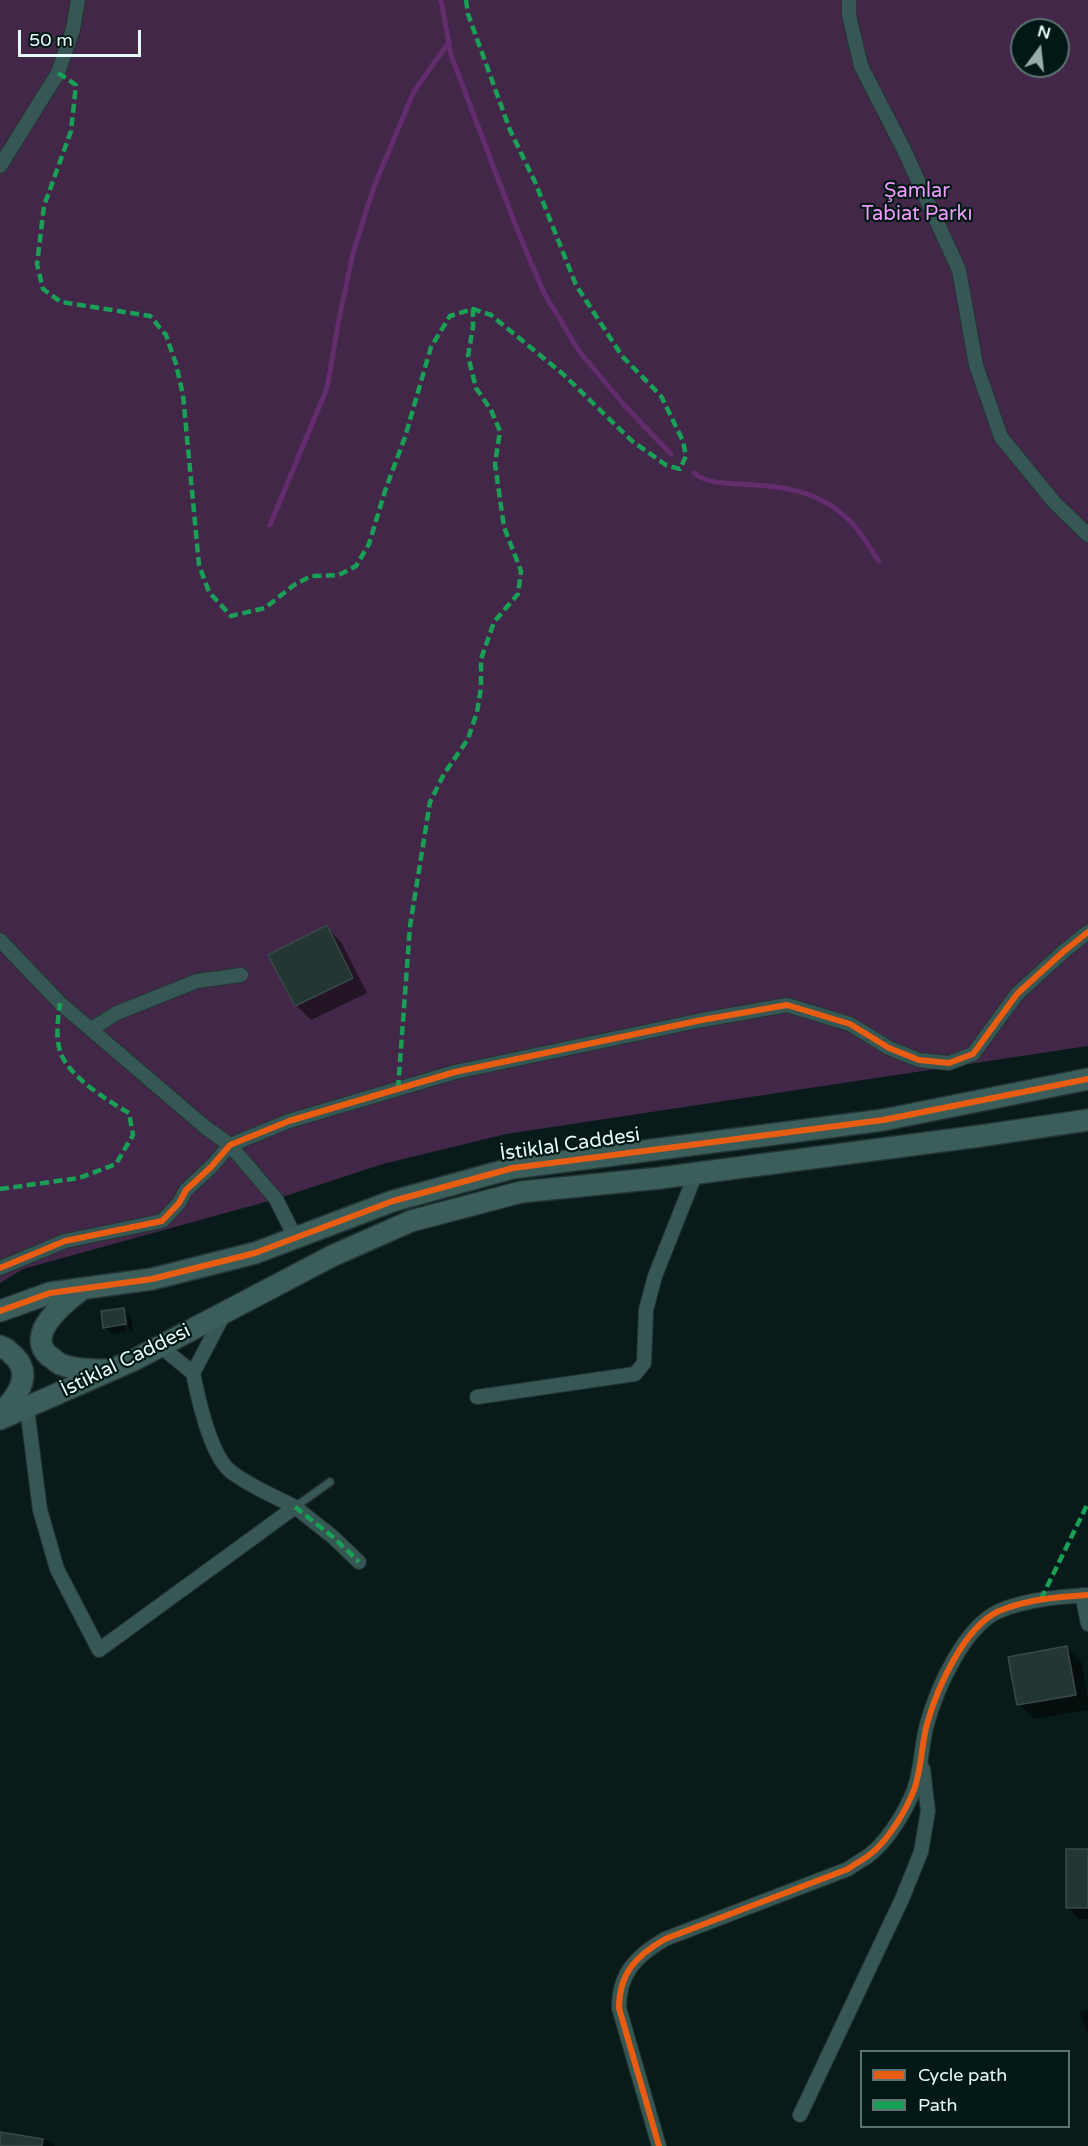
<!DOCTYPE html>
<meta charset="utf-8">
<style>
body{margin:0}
#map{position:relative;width:1088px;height:2146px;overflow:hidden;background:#081b1a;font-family:"Varela Round",sans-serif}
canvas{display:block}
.legend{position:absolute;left:860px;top:2050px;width:210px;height:78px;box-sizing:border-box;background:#001917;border:2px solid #5c7371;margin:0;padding:8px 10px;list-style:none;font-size:18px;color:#e6faf7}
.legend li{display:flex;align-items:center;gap:12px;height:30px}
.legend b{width:30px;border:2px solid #5c7371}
.north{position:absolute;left:1010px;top:18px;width:60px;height:60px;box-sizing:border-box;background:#001917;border:2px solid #5c7371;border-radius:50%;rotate:15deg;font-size:16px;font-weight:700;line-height:24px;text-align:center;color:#e6faf7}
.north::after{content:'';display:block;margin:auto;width:21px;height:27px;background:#98acaa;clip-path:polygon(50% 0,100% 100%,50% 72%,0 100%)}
.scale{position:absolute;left:18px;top:30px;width:123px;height:27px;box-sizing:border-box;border:3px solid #e6faf7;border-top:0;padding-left:8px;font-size:18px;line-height:21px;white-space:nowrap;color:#e6faf7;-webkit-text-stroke:4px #001917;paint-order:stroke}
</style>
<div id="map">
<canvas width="1088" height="2146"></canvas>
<ul class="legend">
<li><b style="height:8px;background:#e95d12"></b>Cycle path</li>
<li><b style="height:8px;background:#1a9f57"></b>Path</li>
</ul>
<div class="north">N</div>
<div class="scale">50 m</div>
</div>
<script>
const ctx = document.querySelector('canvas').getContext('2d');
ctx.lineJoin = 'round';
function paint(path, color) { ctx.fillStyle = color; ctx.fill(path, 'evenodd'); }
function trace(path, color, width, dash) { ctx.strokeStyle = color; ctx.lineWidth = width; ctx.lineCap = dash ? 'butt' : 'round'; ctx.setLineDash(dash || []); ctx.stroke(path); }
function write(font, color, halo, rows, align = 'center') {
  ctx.font = font + ' "Varela Round",sans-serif'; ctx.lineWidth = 4.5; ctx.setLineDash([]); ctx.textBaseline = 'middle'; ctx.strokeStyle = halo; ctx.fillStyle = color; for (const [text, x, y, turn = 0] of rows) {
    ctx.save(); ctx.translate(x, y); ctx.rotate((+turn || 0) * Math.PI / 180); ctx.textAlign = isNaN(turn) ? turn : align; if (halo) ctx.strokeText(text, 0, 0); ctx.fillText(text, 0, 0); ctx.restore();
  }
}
const green = new Path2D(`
 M 0,0 L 1088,0 L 1088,1046 L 506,1134 L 383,1164 L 276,1199 L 23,1269 L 0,1283 ZM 1022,30 L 1058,30 L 1058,66 L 1022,66 Z`);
const shadow = new Path2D(`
 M 326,927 L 341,942 L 367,993 L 311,1020 L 296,1005 Z
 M 123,1310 L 131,1317 L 133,1331 L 112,1334 L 105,1327 ZM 123,1316 L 127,1316 L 129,1331 L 126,1332 Z
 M 1067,1648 L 1082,1663 L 1088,1698 L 1088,1710 L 1034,1719 L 1019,1704 Z
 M 1088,1850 L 1088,1919 L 1079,1919 L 1068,1908 Z
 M 1088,2009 L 1088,2036 L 1080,2012 Z
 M 0,2133 L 50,2141 L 55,2146 L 0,2146 Z`);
const stream = new Path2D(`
 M 441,0 L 451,55 L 517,229 L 544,293 L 579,351 L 625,406 L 671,454
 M 694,473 C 705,483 725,483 739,484 C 781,486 817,489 849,520 C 861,531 869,548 879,561
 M 270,525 L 327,388 L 339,319 L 353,253 L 373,189 L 414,91 L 449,42`);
const building = new Path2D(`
 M 327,925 L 353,978 L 295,1006 L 268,955 Z
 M 124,1308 L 126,1324 L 103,1328 L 101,1311 Z
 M 1067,1646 L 1076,1695 L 1017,1705 L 1008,1657 Z
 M 1066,1849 L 1088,1849 L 1088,1908 L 1066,1908 Z
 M 0,2132 L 43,2139 L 42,2146 L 0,2146 Z`);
const service = new Path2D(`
 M 295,1507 L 330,1482`);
const minor = new Path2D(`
 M 849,0 L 849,15 L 861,66 L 904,150 L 959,270 L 976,365 L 1001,437 L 1054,502 L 1088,535
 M 0,166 L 58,73 L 73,29 L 78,0
 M 0,940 L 60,1003 L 205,1127 L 230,1145 L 276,1199 L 296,1239
 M 91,1029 L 117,1013 L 197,981 L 241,975
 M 0,1268 L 65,1241 L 162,1221 L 179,1203 L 186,1190 L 211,1167 L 230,1145 L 289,1121 L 455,1072 L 702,1020 L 787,1005 L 850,1024 L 889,1048 L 919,1060 L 949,1063 L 973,1054 L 1017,994 L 1063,952 L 1088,932
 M 160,1346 L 193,1373 L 224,1314
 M 477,1397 L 635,1374 L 644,1363 L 646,1310 L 655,1276 L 696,1173
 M 27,1408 L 40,1510 L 57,1569 L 99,1650 L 295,1507 C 274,1496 249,1486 230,1471 C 210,1454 198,1398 193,1373
 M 295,1507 L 333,1537 L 359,1562
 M 1082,1595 L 1088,1624
 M 800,2115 L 902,1899 L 921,1852 L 928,1811 L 923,1769
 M 659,2146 L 619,2008 C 619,1973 636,1956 665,1939 L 848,1869 C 856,1863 867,1858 874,1851 C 890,1837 906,1810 914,1790 C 922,1768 921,1746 927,1724 C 937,1688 964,1627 999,1611 C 1028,1599 1057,1597 1088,1595`);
const primary = new Path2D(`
 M 81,1290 C 65,1302 24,1334 49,1356 C 53,1358 56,1362 60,1364 C 75,1370 91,1370 107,1370
 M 0,1311 L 50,1293 L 152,1279 L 255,1253 L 393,1201 L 513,1168 L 883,1120 L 1088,1079
 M 0,1346 C 7,1348 10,1352 15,1357 C 33,1376 16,1399 0,1413
 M 0,1419 L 134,1360 L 332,1256 L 411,1221 L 521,1192 L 660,1178 L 980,1136 L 1088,1120`);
const quiet = new Path2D(`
 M 58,73 L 76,85 L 71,131 L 44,206 L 37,264 L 43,289 L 61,302 L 150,316 L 166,335 L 176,364 L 183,395 L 199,565 L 209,592 L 231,616 L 265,608 L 294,585 L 311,576 L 339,575 L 356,566 L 369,544 L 385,491 L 405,437 L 431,347 L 450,316 L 473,309 L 491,315 L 563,374 L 632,441 L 666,465 L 680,469 L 686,456 L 683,441 L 661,396 L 622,356 L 576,285 L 535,182 L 510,130 L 468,14 L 466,0
 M 398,1089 L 410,926 L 430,802 L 444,774 L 468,739 L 477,712 L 481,688 L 481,659 L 494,622 L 518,594 L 521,571 L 504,527 L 495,464 L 500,431 L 491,410 L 476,388 L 468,356 L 473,327 L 473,309
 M 0,1189 L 79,1178 L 116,1164 L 133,1135 L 129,1113 C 108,1101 70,1077 61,1054 C 55,1038 58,1019 60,1003
 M 295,1507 L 333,1537 L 359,1562
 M 1041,1599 L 1088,1503`);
const cycleway = new Path2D(`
 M 0,1268 L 65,1241 L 162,1221 L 179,1203 L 186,1190 L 211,1167 L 230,1145 L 289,1121 L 455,1072 L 702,1020 L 787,1005 L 850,1024 L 889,1048 L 919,1060 L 949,1063 L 973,1054 L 1017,994 L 1063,952 L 1088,932
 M 0,1311 L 50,1293 L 152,1279 L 255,1253 L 393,1201 L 513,1168 L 883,1120 L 1088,1079
 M 659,2146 L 619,2008 C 619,1973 636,1956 665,1939 L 848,1869 C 856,1863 867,1858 874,1851 C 890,1837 906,1810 914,1790 C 922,1768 921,1746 927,1724 C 937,1688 964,1627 999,1611 C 1028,1599 1057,1597 1088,1595`);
const parkNames = [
 ["Şamlar",917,192],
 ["Tabiat Parkı",917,215]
];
const streetNames = [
 ["İstiklal Caddesi",570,1145,-8],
 ["İstiklal Caddesi",126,1361,-26]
];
paint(green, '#422748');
paint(shadow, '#0007');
trace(stream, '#632c6c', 5);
paint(building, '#243634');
trace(building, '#3a4948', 1.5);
trace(service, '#243433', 10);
trace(minor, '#243433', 16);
trace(primary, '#243433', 24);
trace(service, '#365754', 7);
trace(minor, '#365754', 14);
trace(primary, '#3b5e5b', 21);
trace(quiet, '#1a9f57', 4.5, [9, 4.5]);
trace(cycleway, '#e95d12', 6);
write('20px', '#ef99f9', '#001917', parkNames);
write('20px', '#e6faf7', '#001917', streetNames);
</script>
